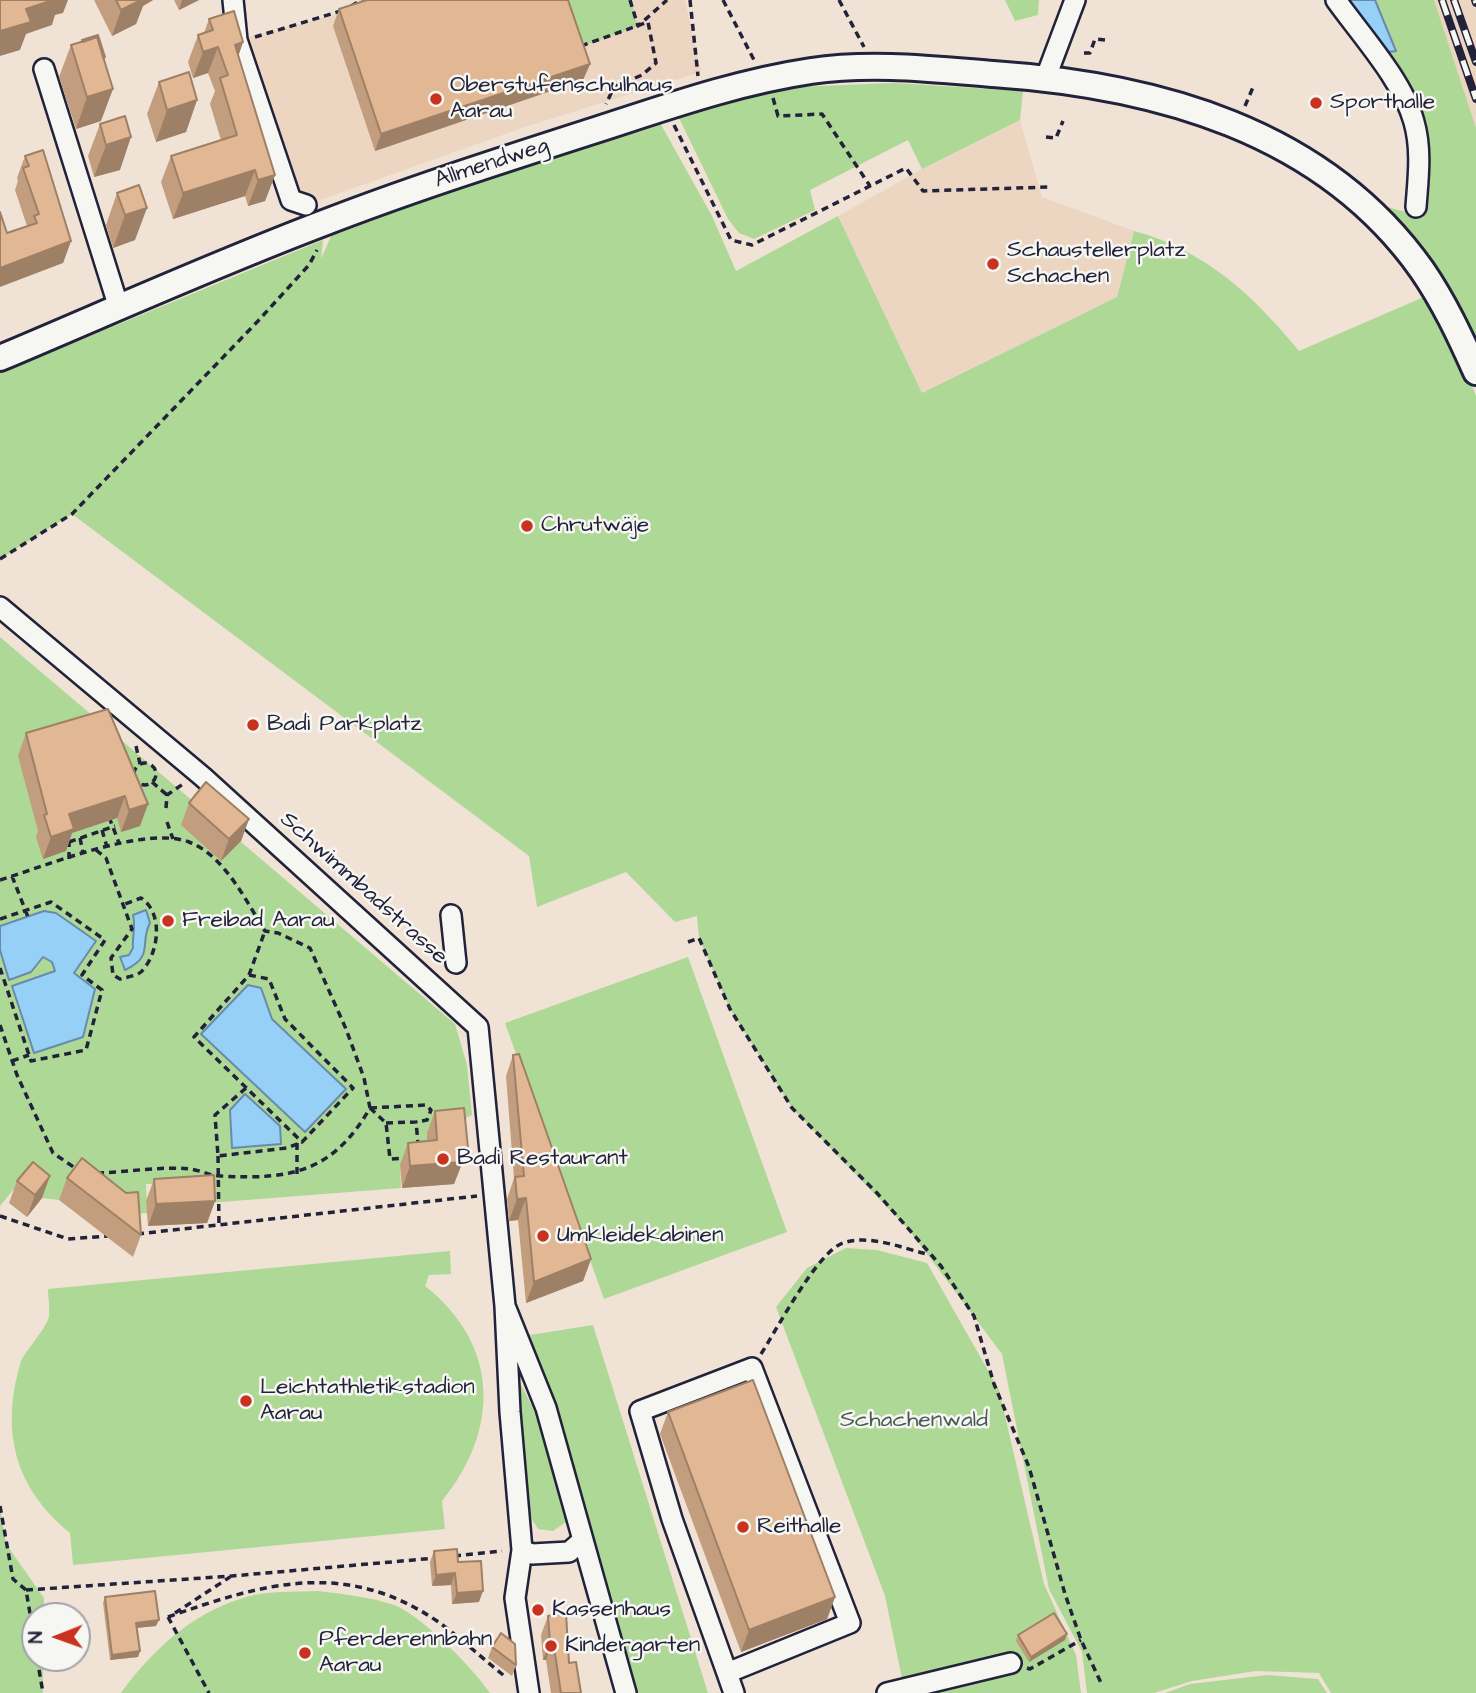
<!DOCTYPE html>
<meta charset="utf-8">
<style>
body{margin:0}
#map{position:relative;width:1476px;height:1693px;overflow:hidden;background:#f0e3d6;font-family:"Architects Daughter",sans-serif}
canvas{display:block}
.north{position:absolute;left:21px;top:1602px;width:70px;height:70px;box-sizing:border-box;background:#f6f6f2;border:2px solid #a1a1a9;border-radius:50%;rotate:269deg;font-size:19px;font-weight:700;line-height:28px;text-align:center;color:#22223b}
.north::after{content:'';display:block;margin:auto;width:24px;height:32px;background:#c8321e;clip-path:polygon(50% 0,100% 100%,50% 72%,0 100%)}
</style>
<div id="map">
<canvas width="1476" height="1693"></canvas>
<div class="north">N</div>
</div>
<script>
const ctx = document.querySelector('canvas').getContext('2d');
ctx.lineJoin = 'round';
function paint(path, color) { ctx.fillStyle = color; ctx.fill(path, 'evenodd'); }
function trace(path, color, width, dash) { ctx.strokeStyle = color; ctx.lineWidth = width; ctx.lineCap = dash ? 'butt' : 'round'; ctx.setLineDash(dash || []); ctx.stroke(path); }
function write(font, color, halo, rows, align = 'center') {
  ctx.font = font + ' "Architects Daughter",sans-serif'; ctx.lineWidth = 5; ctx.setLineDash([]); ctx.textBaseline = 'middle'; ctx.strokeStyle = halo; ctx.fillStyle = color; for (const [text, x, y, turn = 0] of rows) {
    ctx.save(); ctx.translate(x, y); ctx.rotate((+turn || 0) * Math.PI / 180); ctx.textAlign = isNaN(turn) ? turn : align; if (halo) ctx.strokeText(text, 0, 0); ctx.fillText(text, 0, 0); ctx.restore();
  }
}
const built = new Path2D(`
 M 359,0 L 685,0 L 701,72 L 528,126 L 306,205 L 291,200 L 237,40 L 360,8 Z
 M 1434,0 L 1476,0 L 1476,128 L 1467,102 Z
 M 1020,120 L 1042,197 L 1134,231 L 1117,297 L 922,393 L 838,216 L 922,169 Z`);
const green = new Path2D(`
 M 557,0 L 631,0 L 638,26 L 573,50 Z
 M 1005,0 L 1039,0 L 1038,15 L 1015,21 Z
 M 1341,0 L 1434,0 L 1476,128 L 1476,346 L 1445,283 L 1379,205 L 1414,214 L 1420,117 Z
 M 894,83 L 1023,91 L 1020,120 L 922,169 L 908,140 L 810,190 L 815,210 L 754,239 L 739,233 L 728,219 L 679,118 L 727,101 L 795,87 Z
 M 659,121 L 712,216 L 736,271 L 838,216 L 922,393 L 1117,297 L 1134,231 C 1205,250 1254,296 1299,351 L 1426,296 L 1461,359 L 1476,396 L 1476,1693 L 1331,1693 L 1319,1673 L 1256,1671 L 1192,1681 L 1154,1693 L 1087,1693 L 1082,1652 L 1049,1589 L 1002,1354 L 909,1230 L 792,1108 L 730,1009 L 699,938 L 697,916 L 675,922 L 626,872 L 537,907 L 529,856 L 72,514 L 0,559 L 0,373 L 323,240 L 321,259 L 332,234 L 398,207 Z
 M 0,637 L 455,1024 L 467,1065 L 472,1115 L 462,1120 L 429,1156 L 400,1165 L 401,1188 L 208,1203 L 156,1184 L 146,1184 L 147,1213 L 107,1216 L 74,1181 L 59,1200 L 42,1198 L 24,1184 L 13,1190 L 0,1206 Z
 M 688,957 L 787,1232 L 604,1299 L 505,1023 Z
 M 846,1248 L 877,1250 L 927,1263 L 999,1390 L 1044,1584 L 1076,1655 L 1081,1693 L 905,1693 L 885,1596 L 776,1307 L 807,1268 Z
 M 450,1251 L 451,1274 L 429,1275 L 425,1286 C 500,1345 500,1430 442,1501 L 445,1529 L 73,1565 L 70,1533 C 14,1488 0,1430 21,1361 C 27,1349 48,1326 49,1316 C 50,1307 48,1297 48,1289 Z
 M 593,1325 L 708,1693 L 633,1693 L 546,1408 L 530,1335 Z
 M 518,1379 C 542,1423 561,1472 566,1522 L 553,1531 L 538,1529 L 530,1516 Z
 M 0,1506 L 6,1544 L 44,1598 L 44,1616 L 35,1616 L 35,1658 L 43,1658 L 43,1693 L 0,1693 Z
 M 318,1591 C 344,1594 369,1597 394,1605 C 421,1615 474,1669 490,1693 L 121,1693 C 155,1646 200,1606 259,1594 C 278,1591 299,1592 318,1591 Z
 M 1267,1675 L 1318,1679 L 1327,1693 L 1165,1693 L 1190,1684 Z`);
const water = new Path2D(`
 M 1349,0 L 1375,0 L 1396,51 L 1389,52 Z
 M 146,910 L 150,923 C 139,943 155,956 125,970 L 120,957 L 129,955 L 133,948 C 132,935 136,927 133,915 Z
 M 44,911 L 56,913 L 96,941 L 74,973 L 95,989 L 83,1037 L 34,1053 L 12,986 L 55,971 L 52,962 L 43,957 L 31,972 L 9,980 L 0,950 L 0,926 Z
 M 248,985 L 261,988 L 272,1019 L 346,1089 L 305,1132 L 201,1034 Z
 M 245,1094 L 280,1126 L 281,1144 L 232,1148 L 230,1110 Z`);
const path = new Path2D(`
 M 630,0 L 638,26 L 667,0
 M 690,0 L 698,76
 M 723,0 L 754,60
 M 839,0 L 864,47
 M 351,6 L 362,0
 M 255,37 L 341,11
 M 581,46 L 648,22 L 656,63 L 642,75 L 614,87 L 606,104
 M 1084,53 L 1090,53 L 1095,39 L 1105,40
 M 773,98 L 778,116 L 822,114 L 870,186
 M 1245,106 L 1254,85
 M 674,125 L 731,240 L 752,245 L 906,168 L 923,191 L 1048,187
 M 1046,137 L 1056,138 L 1063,121
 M 0,559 L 72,514 L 258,321 L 309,265 L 317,250
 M 136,746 L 140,764
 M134 774a11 11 0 1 1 22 0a11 11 0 1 1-22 0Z
 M 152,782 L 167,795
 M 166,808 L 167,795 L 183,784
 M 109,817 L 119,843
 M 167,822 L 173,839
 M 102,830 L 107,847
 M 80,838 L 83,853
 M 69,840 L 69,859
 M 69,842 L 115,826
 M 96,850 L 106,858 L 132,929 L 111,958 L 113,975 L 120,979 C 127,977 136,976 141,972 C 159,954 164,913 141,898 L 125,904
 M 12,876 L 28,917
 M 0,880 C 46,866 144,825 189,842 C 224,855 246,901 265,931 L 278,933 L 310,948 L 346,1029 L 364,1078 L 370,1108 C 333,1172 291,1180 221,1176 C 210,1176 200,1170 190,1169 C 161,1166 128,1172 99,1173
 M 0,919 L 51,902 L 105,940 L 82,975 L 102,990 L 86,1050 L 31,1061 L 0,968
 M 688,942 L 699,938 L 730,1009 L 792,1108 L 877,1193 L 941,1266 L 974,1316 L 994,1384 L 1029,1467 L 1065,1594 L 1081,1640 L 1102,1685
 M 249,975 L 269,979 L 285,1019 L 353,1088 L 302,1142 L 194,1037 L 249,975 L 265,931
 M 0,1025 L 17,1075 L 53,1153 L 78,1170
 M 12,1061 L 29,1055
 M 246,1088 L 215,1115 L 218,1156 L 287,1148 L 302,1142
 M 370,1108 L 386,1123 L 390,1159 L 407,1158
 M 370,1108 L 426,1105 L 431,1110 L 427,1120 L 416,1122
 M 386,1123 L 416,1122 L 418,1143
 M 218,1156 L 219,1225
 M 297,1174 L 297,1142
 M 0,1216 L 68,1239 L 108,1236
 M 137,1234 L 477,1196
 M 761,1354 C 777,1329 818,1251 843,1243 C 869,1234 902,1248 927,1254
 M 0,1506 L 13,1579 L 26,1590 L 35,1643
 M 454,1556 L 502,1551
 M 26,1590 L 232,1576 L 436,1558
 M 175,1613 L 230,1577
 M 168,1617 C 264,1583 345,1559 437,1621 C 461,1638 484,1660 507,1678
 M 168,1617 L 209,1693
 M 37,1658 L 43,1693
 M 1027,1668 L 1030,1669 L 1081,1640`);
const minor = new Path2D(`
 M 233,0 L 237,40 L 291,200 L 306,205
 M 1336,0 C 1361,35 1403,81 1414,122 C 1422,150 1418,179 1416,207
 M 44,69 L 119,308
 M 1046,77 L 1075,0
 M 0,607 L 203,777 L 478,1027 L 505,1306 L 510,1412 L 522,1550 L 532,1554 L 569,1552 L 583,1540 L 546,1408 L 505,1306
 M 451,915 L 456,963
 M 583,1540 L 626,1693
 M 522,1550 L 515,1598 L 529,1693
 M 727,1673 L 850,1623 L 752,1368 L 640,1411 L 672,1519 L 727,1673 L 734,1693
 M 887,1693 L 1011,1663`);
const major = new Path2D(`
 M 0,358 C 107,313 213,265 321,224 C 406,191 493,163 580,135 C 656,111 731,83 811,71 C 871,62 932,69 993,74 C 1155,85 1323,130 1422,270 C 1444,302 1460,336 1476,372`);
const rail = new Path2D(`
 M 1442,0 L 1476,99
 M 1454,0 L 1476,62
 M 1475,0 L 1476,3`);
const wall = new Path2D(`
 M 94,0 L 153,0 L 143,6 L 136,24 L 112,36 Z
 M 174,0 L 199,0 L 179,10 Z
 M 339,9 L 590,64 L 583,80 L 375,151 L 333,26 Z
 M 209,19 L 243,42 L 238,56 L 275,175 L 265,201 L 248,206 L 245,196 L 173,219 L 161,182 L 171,156 L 221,140 L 210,104 L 215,91 L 208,73 L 193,78 L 188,62 L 198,35 L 204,33 Z
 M 82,40 L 105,57 L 101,121 L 76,129 L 59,77 L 71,45 L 81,42 Z
 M 159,82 L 197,100 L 186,132 L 156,142 L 147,114 Z
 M 100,124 L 120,170 L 94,177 L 88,156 Z
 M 25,156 L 71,241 L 63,263 L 7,233 L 27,226 L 15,190 L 18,181 L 17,178 Z
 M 117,193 L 135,240 L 113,248 L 106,225 Z
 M 26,733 L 148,804 L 140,826 L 121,832 L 117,818 L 72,833 L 66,851 L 43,859 L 36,837 L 38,831 L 18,756 Z
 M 189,803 L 249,819 L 241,841 L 221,861 L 181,825 Z
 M 513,1055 L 591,1259 L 583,1281 L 526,1303 L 518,1220 L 509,1221 L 507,1199 L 514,1178 L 506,1076 Z
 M 435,1111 L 468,1148 L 454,1184 L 402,1188 L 400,1165 L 408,1143 L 427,1141 L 427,1133 Z
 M 67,1178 L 126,1193 L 141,1235 L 133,1257 L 59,1200 Z
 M 154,1179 L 215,1201 L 207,1223 L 148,1226 L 146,1201 Z
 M 17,1181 L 42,1198 L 27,1217 L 9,1203 Z
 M 668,1412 L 835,1597 L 827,1619 L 741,1652 L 660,1434 Z
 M 434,1551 L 479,1602 L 452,1604 L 451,1585 L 432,1586 L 430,1562 Z
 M 105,1597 L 156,1626 L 137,1628 L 140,1651 L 138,1657 L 110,1660 L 103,1603 Z
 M 548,1616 L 569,1663 L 581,1693 L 551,1693 L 546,1660 L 543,1660 L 541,1635 Z
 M 1018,1635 L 1065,1640 L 1029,1662 L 1016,1641 Z
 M 492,1647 L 516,1665 L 512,1676 L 488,1658 Z`);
const shadedWall = new Path2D(`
 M 53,0 L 68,0 L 63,13 L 55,15 L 52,25 L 26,34 L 20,50 L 0,56 L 0,31 L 26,9 Z
 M 135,0 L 153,0 L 143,6 L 136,24 L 112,36 L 121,10 Z
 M 182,0 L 199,0 L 179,10 Z
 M 243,42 L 234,69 L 235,45 Z
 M 218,47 L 208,73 L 193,78 L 203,52 Z
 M 590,64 L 583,80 L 375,151 L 381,134 Z
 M 113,89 L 101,121 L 76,129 L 87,97 Z
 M 197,100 L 186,132 L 156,142 L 167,110 Z
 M 131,137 L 120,170 L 94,177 L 106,145 Z
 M 255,170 L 245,196 L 173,219 L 183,193 Z
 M 275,175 L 265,201 L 248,206 L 258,180 Z
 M 147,208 L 135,240 L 113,248 L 125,215 Z
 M 71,241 L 63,263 L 0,287 L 0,268 Z
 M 125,796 L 117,818 L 72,833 L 66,851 L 43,859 L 51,837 L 69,814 Z
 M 148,804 L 140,826 L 121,832 L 129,810 Z
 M 249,819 L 241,841 L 221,861 L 229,839 Z
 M 461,1148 L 468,1148 L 454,1184 L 402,1188 L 410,1166 Z
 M 50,1176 L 42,1198 L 27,1217 L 35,1195 Z
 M 526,1198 L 518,1220 L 509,1221 L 517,1199 Z
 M 215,1201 L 207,1223 L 148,1226 L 156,1204 Z
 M 591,1259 L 583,1281 L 526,1303 L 534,1282 Z
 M 455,1573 L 451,1585 L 432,1586 L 436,1575 Z
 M 483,1591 L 479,1602 L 452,1604 L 457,1593 Z
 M 835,1597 L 827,1619 L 741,1652 L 749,1630 Z
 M 159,1620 L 156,1626 L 134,1628 L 136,1623 Z
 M 1067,1634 L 1065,1640 L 1029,1662 L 1031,1657 Z
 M 553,1641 L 546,1660 L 543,1660 L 550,1642 Z
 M 140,1651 L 138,1657 L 110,1660 L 112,1655 Z`);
const building = new Path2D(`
 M 0,0 L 53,0 L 26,9 L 31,22 L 0,31 Z
 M 116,0 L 141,0 L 121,10 Z
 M 367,0 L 568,0 L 590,64 L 381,134 L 339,9 Z
 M 234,11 L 243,42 L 235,45 L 275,175 L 258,180 L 255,170 L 183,193 L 171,156 L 237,135 L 220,78 L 228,75 L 218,47 L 203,52 L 198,35 L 213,30 L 209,19 Z
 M 98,35 L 105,57 L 103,57 L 97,37 L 83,42 L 82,40 Z
 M 97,37 L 113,89 L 87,97 L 71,45 Z
 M 189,72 L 197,100 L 167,110 L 159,82 Z
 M 125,116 L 131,137 L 106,145 L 100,124 Z
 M 43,150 L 71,241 L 0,268 L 0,212 L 7,233 L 37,223 L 34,216 L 39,214 L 23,168 L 29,166 L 25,156 Z
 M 139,185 L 147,208 L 125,215 L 117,193 Z
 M 108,709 L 148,804 L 129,810 L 125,796 L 69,814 L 74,829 L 51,837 L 44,815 L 47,814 L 26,733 Z
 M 206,782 L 249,819 L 229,839 L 189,803 Z
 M 519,1054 L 591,1259 L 534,1282 L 526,1198 L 517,1199 L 515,1177 L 524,1176 L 513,1055 Z
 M 464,1108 L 468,1148 L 461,1148 L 462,1162 L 410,1166 L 408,1143 L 437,1140 L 435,1111 Z
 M 82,1158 L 126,1193 L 138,1192 L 141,1235 L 67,1178 Z
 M 33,1162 L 50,1176 L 35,1195 L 17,1181 Z
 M 214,1175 L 215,1201 L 156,1204 L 154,1179 Z
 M 753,1380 L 835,1597 L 749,1630 L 668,1412 Z
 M 457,1549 L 458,1562 L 481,1561 L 483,1591 L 457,1593 L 455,1573 L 436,1575 L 434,1551 Z
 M 155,1591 L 159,1620 L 136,1623 L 140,1651 L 112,1655 L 105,1597 Z
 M 566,1613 L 569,1663 L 576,1662 L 581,1693 L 561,1693 L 553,1641 L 550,1642 L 548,1616 Z
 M 1054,1613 L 1067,1634 L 1031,1657 L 1018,1635 Z
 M 501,1633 L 515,1644 L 516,1665 L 492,1647 Z`);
const markers = [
 [436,99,7,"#c8321e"],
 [1316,103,7,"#c8321e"],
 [993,264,7,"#c8321e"],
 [527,526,7,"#c8321e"],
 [253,725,7,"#c8321e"],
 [168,921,7,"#c8321e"],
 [443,1159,7,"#c8321e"],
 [543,1236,7,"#c8321e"],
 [246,1401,7,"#c8321e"],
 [743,1527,7,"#c8321e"],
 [538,1610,7,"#c8321e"],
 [551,1646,7,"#c8321e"],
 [305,1653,7,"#c8321e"]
];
const poiNames = [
 ["Oberstufenschulhaus",450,86],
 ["Aarau",450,112],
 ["Sporthalle",1330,103],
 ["Schaustellerplatz",1007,251],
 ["Schachen",1007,277],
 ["Chrutwäje",541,526],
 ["Badi Parkplatz",267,725],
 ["Freibad Aarau",182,921],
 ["Badi Restaurant",457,1159],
 ["Umkleidekabinen",557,1236],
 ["Leichtathletikstadion",260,1388],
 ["Aarau",260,1414],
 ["Reithalle",757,1527],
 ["Kassenhaus",552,1610],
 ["Pferderennbahn",319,1640],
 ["Aarau",319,1666],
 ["Kindergarten",565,1646]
];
const streetNames = [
 ["Allmendweg",492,164,-18],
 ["Schwimmbadstrasse",363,889,42]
];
const parkNames = [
 ["Schachenwald",914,1421]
];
paint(built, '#ecd6c2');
paint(green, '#aed895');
paint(water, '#96d0f6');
trace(water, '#688aab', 2);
trace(minor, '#22223b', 24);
trace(major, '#22223b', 30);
trace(path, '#22223b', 3.5, [7, 5]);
trace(minor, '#f6f6f2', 19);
trace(major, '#f6f6f2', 24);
trace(rail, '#22223b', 8);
trace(rail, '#f6f6f2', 5, [16]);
paint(wall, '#c29d7e');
paint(shadedWall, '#9e8067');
paint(building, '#e2b793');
trace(building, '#9e8067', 2);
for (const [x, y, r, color] of markers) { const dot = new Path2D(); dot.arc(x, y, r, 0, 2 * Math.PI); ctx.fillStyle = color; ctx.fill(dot); trace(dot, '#f6f6f2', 2.5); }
write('23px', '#22223b', '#f6f6f2', poiNames, 'left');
write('23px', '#22223b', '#f6f6f2', streetNames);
write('23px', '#4c5956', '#f6f6f2', parkNames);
</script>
